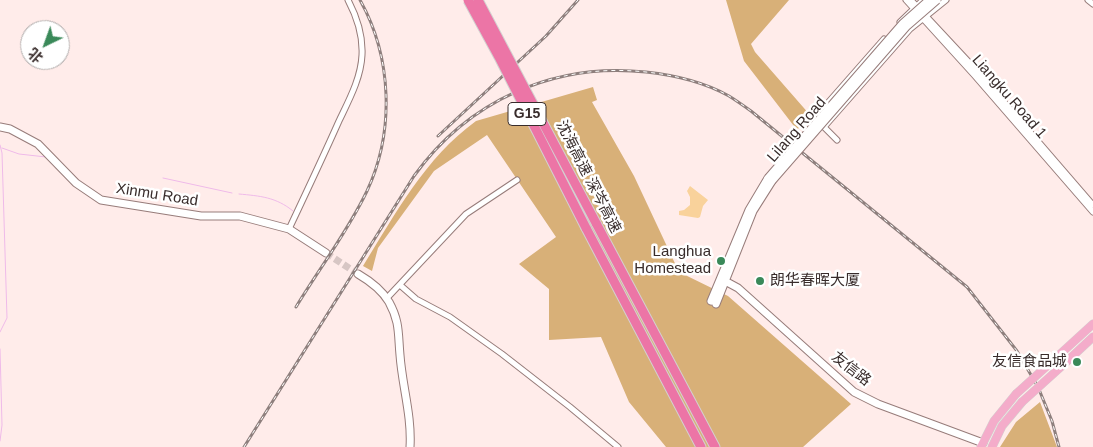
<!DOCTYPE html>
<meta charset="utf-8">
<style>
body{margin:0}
#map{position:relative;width:1093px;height:447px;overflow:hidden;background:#ffecea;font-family:Arial,"Noto Sans SC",sans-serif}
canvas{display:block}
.north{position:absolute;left:20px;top:20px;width:50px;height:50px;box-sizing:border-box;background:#fff;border:1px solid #afabaa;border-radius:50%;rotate:222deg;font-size:14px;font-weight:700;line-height:20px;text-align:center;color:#382c2b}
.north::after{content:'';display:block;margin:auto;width:18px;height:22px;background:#3a8959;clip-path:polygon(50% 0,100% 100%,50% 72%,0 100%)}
</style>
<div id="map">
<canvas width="1093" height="447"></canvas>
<div class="north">北</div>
</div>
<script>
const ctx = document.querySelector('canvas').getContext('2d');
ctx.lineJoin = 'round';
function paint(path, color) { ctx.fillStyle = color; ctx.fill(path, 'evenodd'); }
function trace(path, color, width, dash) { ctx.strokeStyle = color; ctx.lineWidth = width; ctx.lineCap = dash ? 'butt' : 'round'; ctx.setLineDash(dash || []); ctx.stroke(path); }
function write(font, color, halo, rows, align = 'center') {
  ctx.font = font + ' Arial,"Noto Sans SC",sans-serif'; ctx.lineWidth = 5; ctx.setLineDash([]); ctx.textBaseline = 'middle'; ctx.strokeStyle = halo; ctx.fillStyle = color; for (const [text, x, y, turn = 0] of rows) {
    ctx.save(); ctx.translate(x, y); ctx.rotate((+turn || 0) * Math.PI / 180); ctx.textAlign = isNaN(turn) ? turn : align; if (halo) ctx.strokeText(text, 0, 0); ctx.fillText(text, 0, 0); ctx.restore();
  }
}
const green = new Path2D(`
 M 690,186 L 708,200 L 703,206 L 700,217 L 698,218 L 679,215 L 679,211 L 684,210 L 690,205 L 690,197 L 687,191 Z`);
const forest = new Path2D(`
 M 726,0 L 789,0 L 751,44 L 755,52 L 810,115 L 797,130 L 744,61 Z
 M 593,87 L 597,100 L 592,102 L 634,176 L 679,272 L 728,296 L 851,404 L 803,447 L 666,447 L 629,402 L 601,337 L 549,340 L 549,289 L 519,264 L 556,237 L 487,135 L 434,171 L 378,248 L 372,271 L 363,266 C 396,213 425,158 476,121 Z
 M 1040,402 L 1057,447 L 1000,447 L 1016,422 Z`);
const stream = new Path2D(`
 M 0,145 L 2,153 L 7,318 L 0,332
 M 2,148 L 19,154 L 46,157
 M 163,178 L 232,193
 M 239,194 C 260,196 276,197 293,211
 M 0,349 L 2,425 L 0,441`);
const secondaryTunnel = new Path2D(`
 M 326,253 L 358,274`);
const street = new Path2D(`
 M 906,0 L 975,76 L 1093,212
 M 911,0 L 979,73 L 1093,205
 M 1088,0 L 1093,4
 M 900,22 L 923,0
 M 826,111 L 826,105 L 884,39
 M 824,127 L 910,29 L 946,0
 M 824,127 L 837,140
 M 289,229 C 306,193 323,157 339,121 C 349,100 361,78 362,55 C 363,36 357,17 348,0
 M 400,285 L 416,299 L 450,317 L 502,354 L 570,407 L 618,447
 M 387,298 L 466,214 L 517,180`);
const secondary = new Path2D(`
 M 0,127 L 10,129 L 38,144 L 76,183 L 101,200 L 201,216 L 240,216 L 289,229 L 326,253
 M 358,274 C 370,281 382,290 389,302 C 400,322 398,334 400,355 C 402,385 412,416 410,447
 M 725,281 L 738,288 L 854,392 L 878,404 L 983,443
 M 711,301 L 749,210 L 768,178
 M 716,304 L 753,211 L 772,181`);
const primary = new Path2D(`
 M 1058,356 L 1093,324
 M 1063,365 L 1093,337
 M 981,447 L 994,421 L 1016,394
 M 992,447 L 1002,426 L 1022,402`);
const highway = new Path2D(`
 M 596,223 L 715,447
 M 586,228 L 701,447`);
const rail = new Path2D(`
 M 438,136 L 546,36 L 578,0
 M 296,307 C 319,269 348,231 367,191 C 395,131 392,57 360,0
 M 244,447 L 414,176 C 468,101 553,62 646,72 C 674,75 704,82 729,96 C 737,101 744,106 751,111 L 967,287 L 1017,351 L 1038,387 L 1052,421 L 1059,447`);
const secondaryBridge = new Path2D(`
 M 768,178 L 903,23 L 929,0
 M 772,181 L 907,26 L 937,0`);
const primaryBridge = new Path2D(`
 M 1016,394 L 1058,356
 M 1022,402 L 1063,365`);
const highwayBridge = new Path2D(`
 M 468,0 L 499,57 L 586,228
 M 478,0 L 596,223`);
const markers = [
 [721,261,5,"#3a8959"],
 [760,281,5,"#3a8959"],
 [1077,362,5,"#3a8959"]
];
const shields = [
 [527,114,38]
];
const shieldNames = [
 ["G15",527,114]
];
const streetNames = [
 ["Liangku Road 1",1009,97,49],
 ["Lilang Road",797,130,-49],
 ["沈海高速 深岑高速",588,177,63],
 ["Xinmu Road",157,195,9],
 ["友信路",851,369,38]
];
const poiNames = [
 ["Langhua",711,252],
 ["Homestead",711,269],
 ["朗华春晖大厦",770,281,"left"],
 ["友信食品城",1067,362]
];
paint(green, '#f9d29b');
paint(forest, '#d8b078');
trace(stream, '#efbae9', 1);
trace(secondaryTunnel, '#d7c6c4', 7, [7, 3.5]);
trace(street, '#977c7a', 7);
trace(secondary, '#977c7a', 9);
trace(primary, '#d3d1d0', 9);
trace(highway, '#d3d1d0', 11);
trace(street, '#fff', 5);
trace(secondary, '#fff', 7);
trace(primary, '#f4acca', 8);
trace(highway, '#ec75a6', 9);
trace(rail, '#8e7f7d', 3);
trace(rail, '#fff', 1, [4]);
trace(secondaryBridge, '#977c7a', 9, []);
trace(primaryBridge, '#d3d1d0', 9, []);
trace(highwayBridge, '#d3d1d0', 11, []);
trace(secondaryBridge, '#fff', 7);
trace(primaryBridge, '#f4acca', 8);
trace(highwayBridge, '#ec75a6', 9);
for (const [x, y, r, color] of markers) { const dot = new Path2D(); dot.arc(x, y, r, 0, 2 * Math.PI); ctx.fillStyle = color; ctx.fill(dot); trace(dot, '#fff', 2); }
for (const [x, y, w] of shields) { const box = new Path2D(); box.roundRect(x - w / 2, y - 11.5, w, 23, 4); ctx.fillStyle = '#fff'; ctx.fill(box); trace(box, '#382c2b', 1); }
write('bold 14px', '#382c2b', null, shieldNames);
write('15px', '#382c2b', '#fff', streetNames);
write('15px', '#382c2b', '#fff', poiNames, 'right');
</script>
